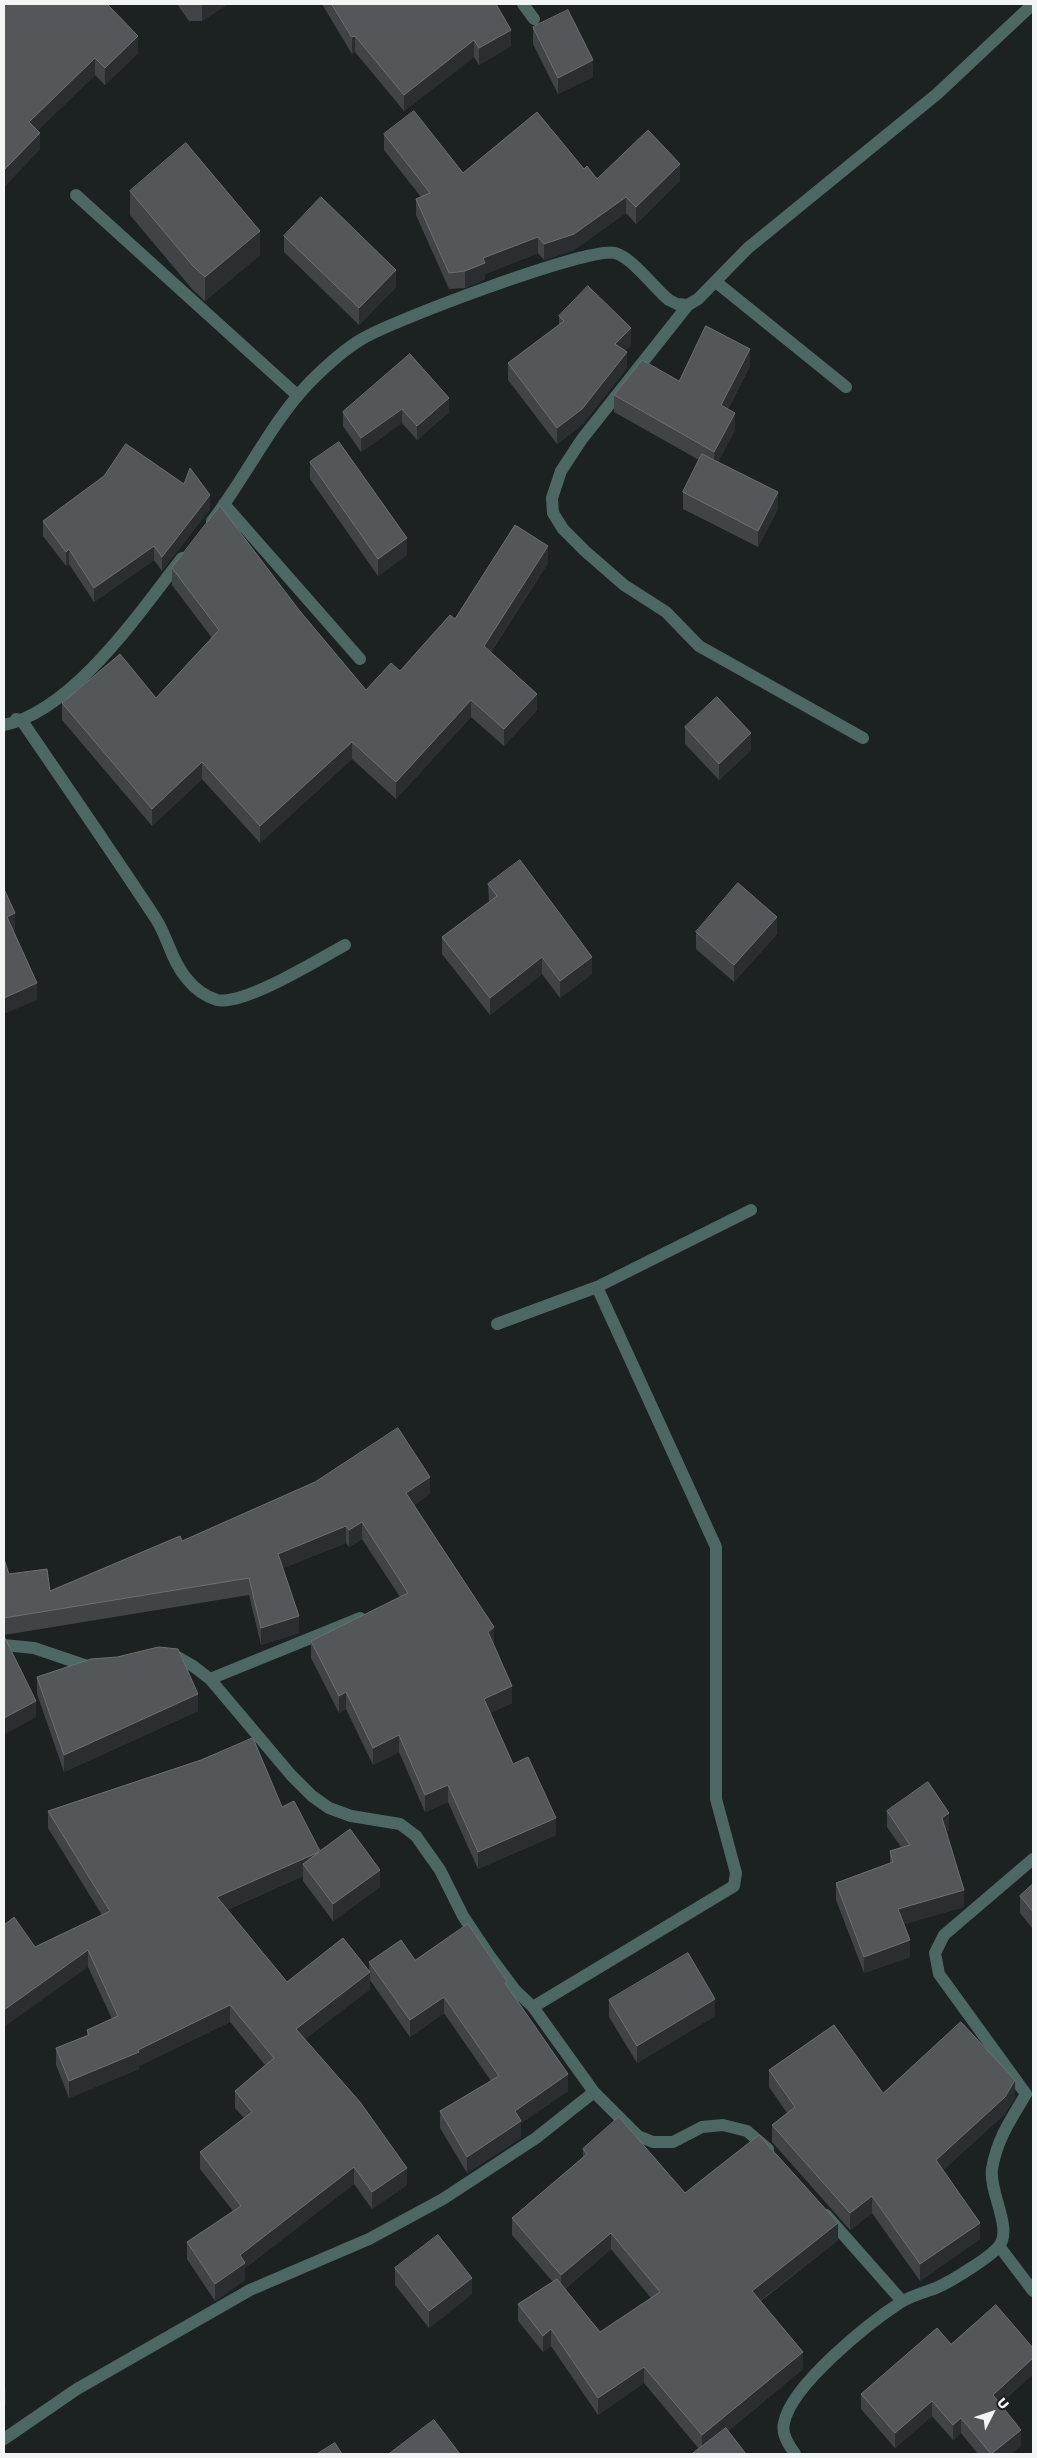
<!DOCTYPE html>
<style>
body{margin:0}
#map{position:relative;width:1037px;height:2458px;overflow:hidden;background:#1c2122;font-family:"Work Sans",sans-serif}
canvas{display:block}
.frame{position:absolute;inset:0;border:5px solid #f2f5f6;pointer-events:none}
.north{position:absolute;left:967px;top:2388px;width:50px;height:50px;-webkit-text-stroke:4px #1c2122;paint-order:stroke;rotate:49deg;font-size:14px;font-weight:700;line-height:20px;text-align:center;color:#f2f5f6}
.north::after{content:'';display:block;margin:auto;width:18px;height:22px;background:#f2f5f6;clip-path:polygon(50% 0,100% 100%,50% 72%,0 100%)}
</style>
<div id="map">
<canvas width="1037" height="2458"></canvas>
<div class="frame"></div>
<div class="north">U</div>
</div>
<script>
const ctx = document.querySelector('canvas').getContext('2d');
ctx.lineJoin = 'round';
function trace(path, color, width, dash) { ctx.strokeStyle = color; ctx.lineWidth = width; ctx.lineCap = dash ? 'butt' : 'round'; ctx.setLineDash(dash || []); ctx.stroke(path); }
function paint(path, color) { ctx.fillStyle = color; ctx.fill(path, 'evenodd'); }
const minor = new Path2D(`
 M 523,4 L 534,19
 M 76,195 L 297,395
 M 716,282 L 846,387
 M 688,305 L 582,439 L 561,471 L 552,498 L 553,513 L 563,529 L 585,551 L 624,585 L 666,612 L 699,646 L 863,738
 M 224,504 L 360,659
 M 212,521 C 246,477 272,421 310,382 C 326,366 343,350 362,339 C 391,321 590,246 615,253 C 633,258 654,288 669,300 L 677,304 L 688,305 L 698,299 L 748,248 L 937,94 L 1033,4
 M 16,719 L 22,721 C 67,787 112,852 156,919 C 168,938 172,962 187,979 C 195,989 204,996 217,1000 C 244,1006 319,959 345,945
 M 4,725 C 73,711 140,612 182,558
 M 497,1324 L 597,1287 L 751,1210
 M 4,1645 L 34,1648 L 93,1668
 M 169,1656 L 174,1655 L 193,1666 L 210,1679 L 291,1775 L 312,1796 L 329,1808 L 351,1816 L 400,1824 L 416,1836 L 440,1870 L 463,1916 L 489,1955 L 515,1990 L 533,2007 L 594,2092 L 638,2136 L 653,2142 L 673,2142 L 702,2127 L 723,2125 L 747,2131 L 768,2149
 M 210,1679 L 360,1618
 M 533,2007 L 734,1886 L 736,1873 L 716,1799 L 716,1547 L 597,1287
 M 826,2215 L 902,2301
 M 999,2246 L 1033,2291
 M 4,2439 L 77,2389 L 250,2290 L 369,2239 L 443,2199 L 536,2138 L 594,2092
 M 795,2454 C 789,2445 781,2434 784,2423 C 791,2385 869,2323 901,2302 C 911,2296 925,2292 936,2288 C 950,2282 991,2257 999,2246 C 1013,2228 989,2193 992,2169 C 997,2139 1011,2119 1026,2094 L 939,1974 L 935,1953 L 944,1935 L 1033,1859`);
const wall = new Path2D(`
 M 4,4 L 110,4 L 108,5 L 138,53 L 105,85 L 95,75 L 38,130 L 40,149 L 4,187 Z
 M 177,4 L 228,4 L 202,21 L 189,21 Z
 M 322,4 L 496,4 L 511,46 L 479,65 L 474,57 L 404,111 L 355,52 L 352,54 Z
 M 533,27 L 593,77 L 558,94 L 533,44 Z
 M 384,134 L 463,173 L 584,169 L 597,179 L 680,180 L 636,224 L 626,213 L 574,250 L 544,260 L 538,253 L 485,274 L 485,279 L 465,288 L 449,289 L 416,215 L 416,199 L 421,197 L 384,150 Z
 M 130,191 L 260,255 L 205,301 L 193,290 L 130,215 Z
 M 284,236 L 396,287 L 359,325 L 284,252 Z
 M 559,316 L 631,345 L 625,350 L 627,368 L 582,425 L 557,444 L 508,380 L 508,363 L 559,325 Z
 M 410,354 L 449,412 L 417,440 L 402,423 L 361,452 L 343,426 L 343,412 Z
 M 750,366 L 728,409 L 735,430 L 718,462 L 778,509 L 758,547 L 683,509 L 683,492 L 699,460 L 614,412 L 614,395 Z
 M 310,462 L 407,555 L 378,576 L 310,479 Z
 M 210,509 L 162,571 L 154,560 L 94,602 L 69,564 L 66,566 L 43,536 L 43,521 Z
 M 548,563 L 491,652 L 537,710 L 504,746 L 471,717 L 396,799 L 352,759 L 260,843 L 202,779 L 152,826 L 62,720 L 62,703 L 156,698 L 212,638 L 172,585 L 172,568 L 299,610 L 366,690 L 400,671 L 455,619 Z
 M 685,727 L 751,750 L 719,780 L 685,744 Z
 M 488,884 L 592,974 L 560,998 L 542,974 L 490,1015 L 442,954 L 442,937 L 489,902 Z
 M 696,932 L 777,934 L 734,982 L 696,949 Z
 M 430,1494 L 414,1505 L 494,1644 L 493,1645 L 512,1703 L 490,1713 L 513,1764 L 556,1835 L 478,1869 L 448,1802 L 425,1812 L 399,1752 L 373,1765 L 346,1709 L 339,1713 L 311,1658 L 311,1641 L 400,1597 L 362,1539 L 349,1547 L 346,1543 L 283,1568 L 299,1633 L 261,1645 L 249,1595 L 4,1635 L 4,1559 L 9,1574 L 50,1591 L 182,1541 Z
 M 37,1677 L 198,1711 L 64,1772 L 37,1694 Z
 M 282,1807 L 320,1851 L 380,1887 L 333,1921 L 303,1881 L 303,1876 L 227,1910 L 287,1982 L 369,1971 L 369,1962 L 415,1960 L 507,1987 L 568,2091 L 521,2123 L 521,2138 L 467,2173 L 440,2128 L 440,2111 L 491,2081 L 444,2013 L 410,2037 L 370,1980 L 370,1989 L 305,2039 L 407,2185 L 372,2209 L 354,2184 L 245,2268 L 245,2280 L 215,2301 L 187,2259 L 187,2242 L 233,2211 L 200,2169 L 200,2152 L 244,2118 L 235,2108 L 235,2091 L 265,2065 L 230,2022 L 139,2066 L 139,2069 L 69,2098 L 56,2065 L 56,2048 L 87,2035 L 87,2030 L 112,2019 L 88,1967 L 35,1947 L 102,1915 L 48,1828 L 48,1811 Z
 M 887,1811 L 949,1830 L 946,1832 L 964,1907 L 904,1924 L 910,1957 L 864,1973 L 836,1900 L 836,1883 L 890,1863 L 890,1851 L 901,1847 L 887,1827 Z
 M 1033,1884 L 1033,1929 L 1020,1913 L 1020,1896 Z
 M 609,2000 L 715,2016 L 637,2063 L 609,2017 Z
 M 769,2070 L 883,2093 L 1015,2097 L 1005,2114 L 943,2170 L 980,2239 L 920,2281 L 872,2213 L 850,2230 L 772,2142 L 772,2125 L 787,2113 L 769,2087 Z
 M 583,2149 L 685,2193 L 838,2240 L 761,2301 L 803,2369 L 728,2431 L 699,2449 L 644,2383 L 598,2415 L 551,2346 L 543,2352 L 518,2321 L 518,2304 L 553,2282 L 512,2235 L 512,2218 L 583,2158 ZM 611,2249 L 651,2298 L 600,2332 L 565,2289 Z
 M 395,2268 L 472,2294 L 429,2328 L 395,2285 Z
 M 951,2344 L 1033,2348 L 1033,2374 L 1000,2404 L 1021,2446 L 1011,2454 L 978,2454 L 961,2433 L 953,2440 L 932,2416 L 895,2448 L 861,2409 L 861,2394 Z`);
const shadedWall = new Path2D(`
 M 202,4 L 228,4 L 202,21 Z
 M 511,30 L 511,46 L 479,65 L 479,48 Z
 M 138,36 L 138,53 L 105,85 L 105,68 Z
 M 355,36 L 355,52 L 352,54 L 352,37 Z
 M 474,40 L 474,57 L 404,111 L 404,95 Z
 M 95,58 L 95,75 L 29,139 L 29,122 Z
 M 593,60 L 593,77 L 558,94 L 558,78 Z
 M 40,133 L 40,149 L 4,187 L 4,170 Z
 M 680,164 L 680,180 L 636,224 L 636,207 Z
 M 626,197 L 626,213 L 574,250 L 544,260 L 544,244 Z
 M 260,231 L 260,255 L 205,301 L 205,277 Z
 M 538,237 L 538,253 L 485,274 L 485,279 L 465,288 L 465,271 L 483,258 Z
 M 396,270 L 396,287 L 359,325 L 359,308 Z
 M 631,328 L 631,345 L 615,361 L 615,344 Z
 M 750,349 L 750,366 L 721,422 L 721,405 Z
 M 627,352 L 627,368 L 582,425 L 557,444 L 557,428 Z
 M 449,398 L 449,412 L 417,440 L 417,426 Z
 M 402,409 L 402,423 L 361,452 L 361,438 Z
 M 735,413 L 735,430 L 714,469 L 714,452 Z
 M 778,492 L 778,509 L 758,547 L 758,531 Z
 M 210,495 L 210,509 L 162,571 L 162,557 Z
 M 407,538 L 407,555 L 378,576 L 378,559 Z
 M 154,546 L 154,560 L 94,602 L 94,588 Z
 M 548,546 L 548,563 L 484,662 L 484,646 Z
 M 69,549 L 69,564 L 66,566 L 66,552 Z
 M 537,694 L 537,710 L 504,746 L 504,729 Z
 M 471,700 L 471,717 L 396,799 L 396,782 Z
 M 751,733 L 751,750 L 719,780 L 719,764 Z
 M 352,742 L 352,759 L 260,843 L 260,826 Z
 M 202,762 L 202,779 L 152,826 L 152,809 Z
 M 15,913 L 15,930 L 7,934 L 7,917 Z
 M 777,917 L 777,934 L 734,982 L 734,965 Z
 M 542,957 L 542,974 L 490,1015 L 490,998 Z
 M 592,957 L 592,974 L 560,998 L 560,981 Z
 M 37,983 L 37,1000 L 4,1014 L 4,998 Z
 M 430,1477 L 430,1494 L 406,1510 L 406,1493 Z
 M 362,1522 L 362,1539 L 349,1547 L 349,1530 Z
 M 346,1526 L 346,1543 L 278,1570 L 278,1554 Z
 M 299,1616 L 299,1633 L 261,1645 L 261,1628 Z
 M 494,1627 L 494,1644 L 488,1649 L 488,1632 Z
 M 512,1686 L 512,1703 L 484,1716 L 484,1699 Z
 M 346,1692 L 346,1709 L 339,1713 L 339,1696 Z
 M 198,1694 L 198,1711 L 64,1772 L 64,1755 Z
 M 36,1701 L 36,1717 L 4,1735 L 4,1718 Z
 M 399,1735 L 399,1752 L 373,1765 L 373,1748 Z
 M 448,1785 L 448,1802 L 425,1812 L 425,1795 Z
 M 949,1813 L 949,1830 L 942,1835 L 942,1818 Z
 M 556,1818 L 556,1835 L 478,1869 L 478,1852 Z
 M 319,1852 L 303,1864 L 303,1876 L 217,1914 L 217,1897 Z
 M 380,1870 L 380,1887 L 333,1921 L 333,1904 Z
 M 964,1890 L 964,1907 L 898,1926 L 898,1909 Z
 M 910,1940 L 910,1957 L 864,1973 L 864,1957 Z
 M 88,1950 L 88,1967 L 4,2027 L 4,2010 Z
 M 370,1972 L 370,1989 L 296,2046 L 296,2029 Z
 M 444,1997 L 444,2013 L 410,2037 L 410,2020 Z
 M 715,1999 L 715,2016 L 637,2063 L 637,2046 Z
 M 230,2005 L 230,2022 L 139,2066 L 139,2069 L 69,2098 L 69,2081 L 138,2050 Z
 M 568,2074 L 568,2091 L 521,2123 L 521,2138 L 467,2173 L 467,2157 L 515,2111 Z
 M 1015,2080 L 1015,2097 L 1005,2114 L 936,2177 L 936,2160 Z
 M 354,2167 L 354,2184 L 245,2268 L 245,2280 L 215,2301 L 215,2284 L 240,2255 Z
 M 407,2168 L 407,2185 L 372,2209 L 372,2192 Z
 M 872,2196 L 872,2213 L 850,2230 L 850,2213 Z
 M 838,2223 L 838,2240 L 752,2307 L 752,2291 Z
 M 980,2223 L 980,2239 L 920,2281 L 920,2264 Z
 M 611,2233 L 611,2249 L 561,2292 L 561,2275 Z
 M 472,2278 L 472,2294 L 429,2328 L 429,2311 Z
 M 551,2329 L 551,2346 L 543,2352 L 543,2336 Z
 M 803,2352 L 803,2369 L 702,2452 L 702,2435 Z
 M 1033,2358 L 1033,2374 L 993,2410 L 993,2395 Z
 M 644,2367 L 644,2383 L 598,2415 L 598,2398 Z
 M 6,2388 L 6,2405 L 4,2406 L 4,2390 Z
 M 932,2401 L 932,2416 L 895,2448 L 895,2433 Z
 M 961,2418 L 961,2433 L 953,2440 L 953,2425 Z
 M 1021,2430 L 1021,2446 L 1011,2454 L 992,2454 Z`);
const building = new Path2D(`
 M 4,4 L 107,4 L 138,36 L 105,68 L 95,58 L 29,122 L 40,133 L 4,170 Z
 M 332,4 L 496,4 L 511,30 L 479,48 L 474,40 L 404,95 L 355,36 L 352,37 Z
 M 568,10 L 593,60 L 558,78 L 533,27 Z
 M 414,111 L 463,173 L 537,112 L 584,169 L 587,166 L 597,179 L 648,130 L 680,164 L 636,207 L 626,197 L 574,234 L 544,244 L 538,237 L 483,258 L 485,263 L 465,271 L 449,273 L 416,199 L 430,193 L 384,134 Z
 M 186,143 L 260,231 L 205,277 L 193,266 L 130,191 Z
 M 321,197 L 396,270 L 359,308 L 284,236 Z
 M 588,286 L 631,328 L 615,344 L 627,352 L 582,409 L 557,428 L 508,363 L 564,321 L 559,316 Z
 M 706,326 L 750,349 L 721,405 L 735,413 L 714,452 L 614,395 L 642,360 L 679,381 Z
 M 410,354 L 449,398 L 417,426 L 402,409 L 361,438 L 343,412 Z
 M 339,442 L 407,538 L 378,559 L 310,462 Z
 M 126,444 L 184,484 L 190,468 L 210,495 L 162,557 L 154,546 L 94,588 L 69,549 L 66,552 L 43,521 L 104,476 Z
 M 702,454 L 778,492 L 758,531 L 683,492 Z
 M 220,506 L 299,610 L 366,690 L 391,663 L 400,671 L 450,615 L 455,619 L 515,525 L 548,546 L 484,646 L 537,694 L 504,729 L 471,700 L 396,782 L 352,742 L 260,826 L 202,762 L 152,809 L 62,703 L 120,654 L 156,698 L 219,630 L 172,568 Z
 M 717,697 L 751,733 L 719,764 L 685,727 Z
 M 520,860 L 592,957 L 560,981 L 542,957 L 490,998 L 442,937 L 497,896 L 488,884 Z
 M 738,883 L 777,917 L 734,965 L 696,932 Z
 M 4,889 L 15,913 L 7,917 L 37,983 L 4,998 Z
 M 398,1428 L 430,1477 L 406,1493 L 494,1627 L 488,1632 L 512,1686 L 484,1699 L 513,1764 L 528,1757 L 556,1818 L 478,1852 L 448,1785 L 425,1795 L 399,1735 L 373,1748 L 346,1692 L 339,1696 L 311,1641 L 408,1593 L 362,1522 L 349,1530 L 346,1526 L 278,1554 L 299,1616 L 261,1628 L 249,1578 L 4,1618 L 4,1559 L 9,1574 L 47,1569 L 50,1591 L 180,1536 L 182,1541 L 315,1482 Z
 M 4,1636 L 36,1701 L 4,1718 Z
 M 159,1647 L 178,1649 L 198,1694 L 64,1755 L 37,1677 L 91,1659 L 117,1657 Z
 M 253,1738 L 282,1807 L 294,1801 L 320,1851 L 350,1829 L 380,1870 L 333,1904 L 303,1864 L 319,1852 L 217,1897 L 287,1982 L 343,1938 L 370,1972 L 296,2029 L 360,2102 L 407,2168 L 372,2192 L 354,2167 L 240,2255 L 245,2263 L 215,2284 L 187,2242 L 241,2206 L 200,2152 L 252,2112 L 235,2091 L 274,2058 L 230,2005 L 138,2050 L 139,2052 L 69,2081 L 56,2048 L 89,2035 L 87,2030 L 118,2016 L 88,1950 L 4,2010 L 4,1925 L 14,1917 L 35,1947 L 110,1911 L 48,1811 L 201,1760 Z
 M 928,1782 L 949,1813 L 942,1818 L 964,1890 L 898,1909 L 910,1940 L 864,1957 L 836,1883 L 893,1862 L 890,1851 L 910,1845 L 887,1811 Z
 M 1033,1884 L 1033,1912 L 1020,1896 Z
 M 468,1924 L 507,1981 L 505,1983 L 568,2074 L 515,2111 L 521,2121 L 467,2157 L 440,2111 L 499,2076 L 444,1997 L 410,2020 L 369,1962 L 401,1940 L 415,1960 Z
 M 688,1953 L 715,1999 L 637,2046 L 609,2000 Z
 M 961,2022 L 1015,2080 L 1005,2097 L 936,2160 L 980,2223 L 920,2264 L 872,2196 L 850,2213 L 772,2125 L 795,2107 L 769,2070 L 834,2025 L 883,2093 Z
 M 619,2117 L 685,2193 L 759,2135 L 838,2223 L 752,2291 L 803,2352 L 702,2435 L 644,2367 L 598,2398 L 551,2329 L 543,2336 L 518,2304 L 557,2279 L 600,2332 L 660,2292 L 611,2233 L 561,2275 L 512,2218 L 587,2154 L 583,2149 Z
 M 438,2235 L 472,2278 L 429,2311 L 395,2268 Z
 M 996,2305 L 1033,2348 L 1033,2358 L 993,2395 L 1021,2430 L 991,2454 L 961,2418 L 953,2425 L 932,2401 L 895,2433 L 861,2394 L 937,2328 L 951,2344 Z
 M 434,2420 L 460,2454 L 389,2454 Z
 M 726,2428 L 746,2454 L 692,2454 Z
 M 335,2443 L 342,2454 L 317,2454 Z`);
trace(minor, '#4d6864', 12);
paint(wall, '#414447');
paint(shadedWall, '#2a2e30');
paint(building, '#54575a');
trace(building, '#6d7072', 1);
</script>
